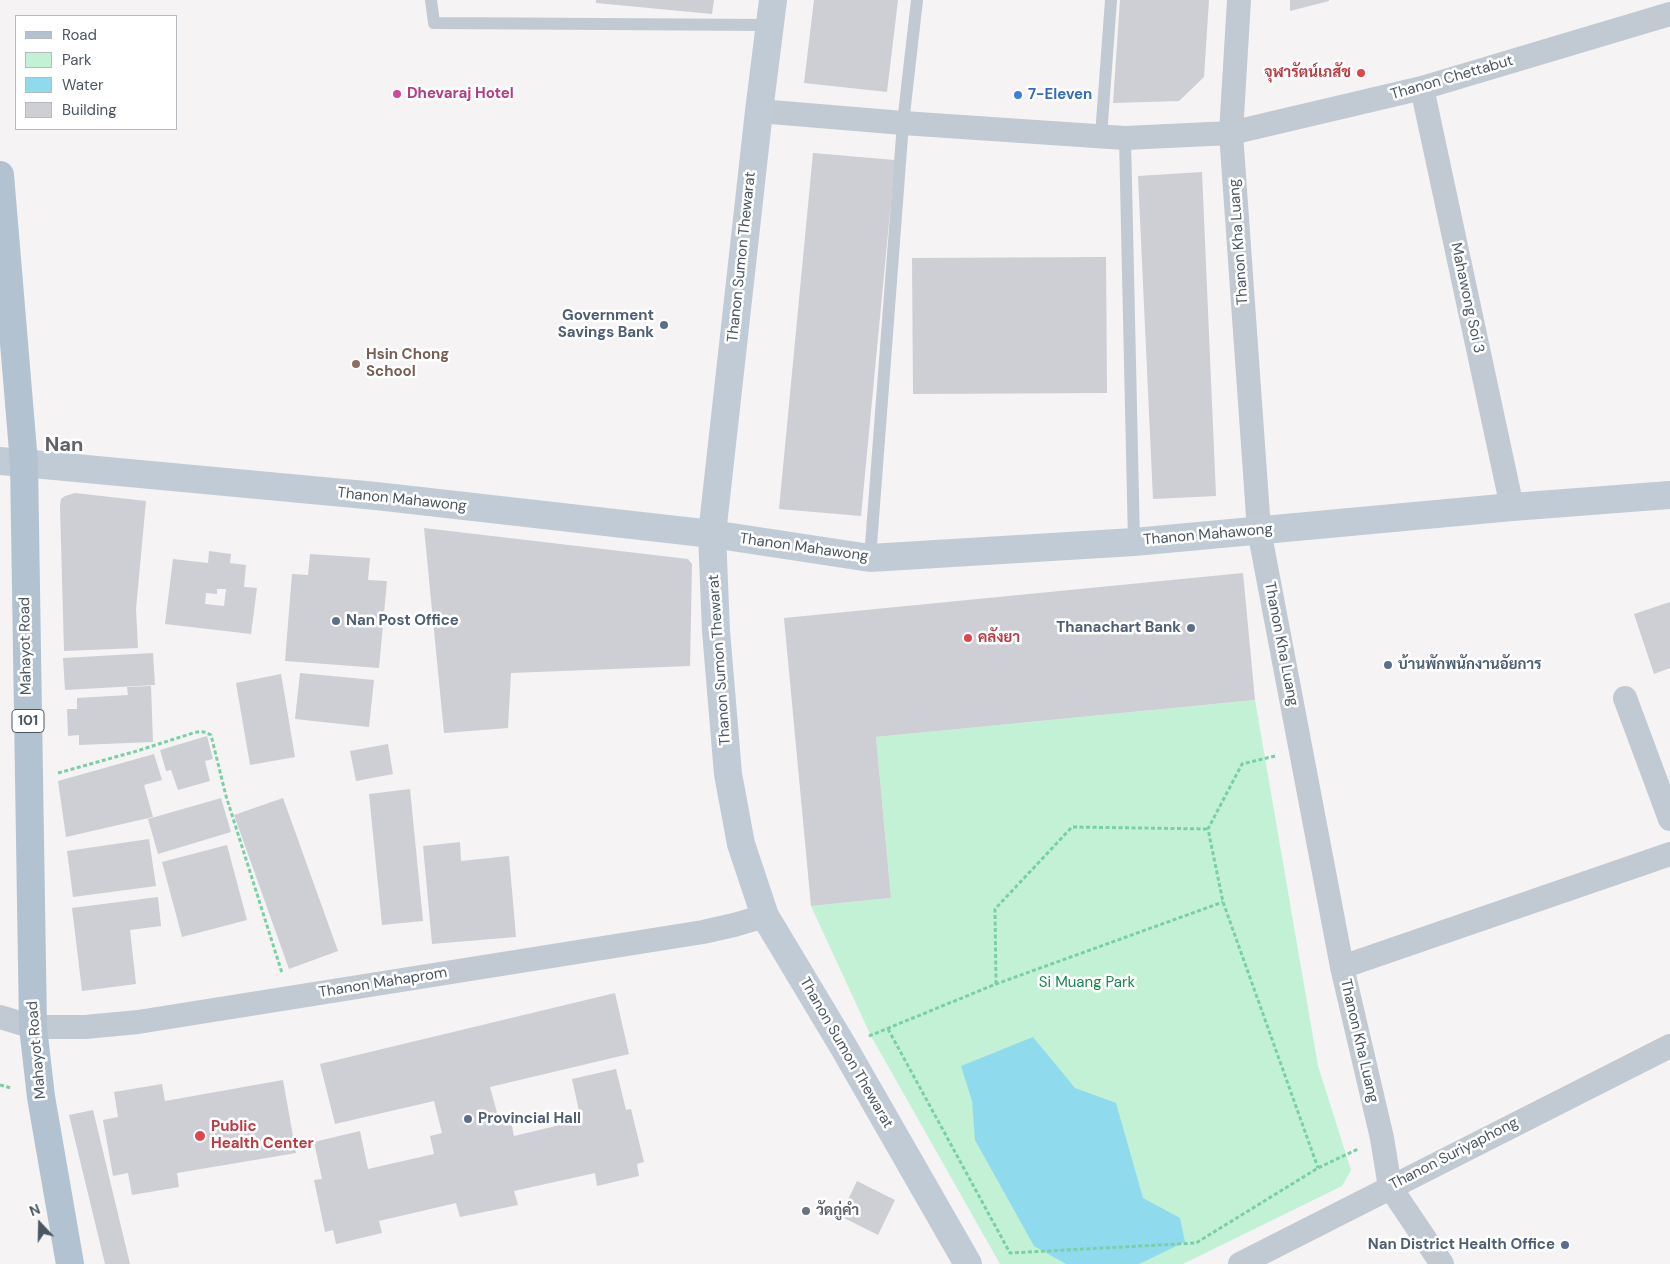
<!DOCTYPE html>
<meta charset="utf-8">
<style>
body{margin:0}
#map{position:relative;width:1670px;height:1264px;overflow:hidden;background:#f5f3f3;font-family:"DM Sans",sans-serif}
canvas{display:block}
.legend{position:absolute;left:15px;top:15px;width:162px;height:115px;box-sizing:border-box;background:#fff;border:1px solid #b7bbc0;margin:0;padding:6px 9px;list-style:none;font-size:15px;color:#4a5661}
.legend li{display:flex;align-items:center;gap:10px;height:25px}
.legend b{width:25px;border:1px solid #b7bbc0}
.north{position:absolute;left:15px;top:1199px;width:50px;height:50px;-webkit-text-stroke:4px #fff;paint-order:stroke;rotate:339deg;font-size:14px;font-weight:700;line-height:20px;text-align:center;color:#4a5661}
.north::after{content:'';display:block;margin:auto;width:18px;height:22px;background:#4a5661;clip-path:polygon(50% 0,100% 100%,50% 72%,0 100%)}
</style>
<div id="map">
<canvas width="1670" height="1264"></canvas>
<ul class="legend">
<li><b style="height:6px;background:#b3c2d1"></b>Road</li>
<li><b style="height:14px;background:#c3f1d5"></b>Park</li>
<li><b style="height:14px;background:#90daee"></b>Water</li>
<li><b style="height:14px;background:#cdcfd5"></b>Building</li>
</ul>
<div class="north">N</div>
</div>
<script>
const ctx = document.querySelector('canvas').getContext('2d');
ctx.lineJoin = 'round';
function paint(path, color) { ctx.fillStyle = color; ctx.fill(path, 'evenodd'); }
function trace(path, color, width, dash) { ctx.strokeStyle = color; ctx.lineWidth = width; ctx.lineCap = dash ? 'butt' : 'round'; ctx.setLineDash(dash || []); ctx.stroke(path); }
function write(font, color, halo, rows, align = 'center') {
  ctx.font = font + ' "DM Sans",Sarabun,sans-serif'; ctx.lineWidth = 5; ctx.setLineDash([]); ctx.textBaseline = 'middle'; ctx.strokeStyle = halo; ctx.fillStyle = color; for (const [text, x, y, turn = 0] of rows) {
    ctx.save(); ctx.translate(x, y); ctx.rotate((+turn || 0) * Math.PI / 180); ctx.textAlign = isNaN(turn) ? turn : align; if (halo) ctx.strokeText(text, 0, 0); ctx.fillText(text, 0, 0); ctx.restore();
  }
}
const green = new Path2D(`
 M 1255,700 L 1318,1066 L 1351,1170 L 1342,1186 L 1183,1264 L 1000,1264 L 871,1036 L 811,906 L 891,898 L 876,737 Z`);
const water = new Path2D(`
 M 1033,1037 L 1075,1088 L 1116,1103 L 1143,1198 L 1180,1218 L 1185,1242 L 1139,1264 L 1066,1264 L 1034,1246 L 975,1140 L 972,1101 L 961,1066 Z`);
const building = new Path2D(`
 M 596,0 L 714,0 L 712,14 L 596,3 Z
 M 814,0 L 898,0 L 887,92 L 804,83 Z
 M 1120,0 L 1209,0 L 1204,77 L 1179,101 L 1113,103 Z
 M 1290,0 L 1329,0 L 1329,1 L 1290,11 Z
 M 813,153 L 895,160 L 861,516 L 779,509 Z
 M 1202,172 L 1216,496 L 1153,499 L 1138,176 Z
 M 1106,257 L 1107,393 L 913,394 L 912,258 Z
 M 75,493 L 146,501 L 136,609 L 138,648 L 64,651 L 60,505 L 61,499 L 65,496 Z
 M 424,528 L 688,559 L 692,564 L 690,666 L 511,673 L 508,728 L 444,733 Z
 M 209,551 L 231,554 L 230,563 L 246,565 L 244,587 L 257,588 L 251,634 L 165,624 L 173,559 L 208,563 ZM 217,589 L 226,589 L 224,606 L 205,604 L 206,593 L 217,594 Z
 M 310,554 L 370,558 L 368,580 L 387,581 L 379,668 L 285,661 L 292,574 L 308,575 Z
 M 1243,573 L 1255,700 L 876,737 L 891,898 L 811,906 L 784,618 Z
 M 1670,602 L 1670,668 L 1654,674 L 1634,614 Z
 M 153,653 L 155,685 L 65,690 L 63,658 Z
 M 300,673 L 374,680 L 369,727 L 295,719 Z
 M 281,674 L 295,757 L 250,765 L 236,683 Z
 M 151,686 L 153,742 L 79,745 L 79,735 L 68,736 L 67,709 L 77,709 L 77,698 L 128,695 L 127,687 Z
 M 207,736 L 213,759 L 205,761 L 210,781 L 178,790 L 171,770 L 166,771 L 160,750 Z
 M 388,744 L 393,774 L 356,781 L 350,751 Z
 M 154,754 L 162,780 L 144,785 L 153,817 L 66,837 L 58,781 Z
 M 410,789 L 423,921 L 382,925 L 369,794 Z
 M 221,798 L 231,832 L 158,854 L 148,819 Z
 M 283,798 L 338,951 L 289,969 L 234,815 Z
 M 149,839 L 156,886 L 73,897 L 67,851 Z
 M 460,842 L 461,861 L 509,856 L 516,937 L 432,944 L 423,846 Z
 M 227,845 L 247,920 L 182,937 L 162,862 Z
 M 158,897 L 161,926 L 130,930 L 136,984 L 82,991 L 72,908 Z
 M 615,993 L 629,1054 L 490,1087 L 499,1120 L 510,1117 L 514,1136 L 581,1120 L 572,1079 L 616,1069 L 626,1110 L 631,1109 L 644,1162 L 637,1164 L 639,1176 L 597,1186 L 595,1173 L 514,1191 L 518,1205 L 460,1217 L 456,1203 L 379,1221 L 382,1233 L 336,1244 L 333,1230 L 325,1232 L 314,1180 L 322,1179 L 314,1142 L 360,1131 L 368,1169 L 434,1154 L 430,1136 L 442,1133 L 434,1101 L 335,1124 L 320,1064 Z
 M 283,1080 L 296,1153 L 177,1173 L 179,1187 L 132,1195 L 128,1173 L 113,1176 L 103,1120 L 118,1117 L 114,1092 L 162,1084 L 165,1101 Z
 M 93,1110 L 118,1214 L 130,1264 L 105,1264 L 69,1115 Z
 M 857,1181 L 895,1200 L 878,1235 L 840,1216 Z`);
const path = new Path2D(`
 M 1275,756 L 1242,764 L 1208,829 L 1223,902 L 1318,1168
 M 58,773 L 137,751 L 193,733 C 201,731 204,731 211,735 L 226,796 L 282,973
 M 996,984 L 995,909 L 1072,827 L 1208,829
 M 888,1029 L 1010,1253 L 1196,1243 L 1318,1168 L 1358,1149
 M 869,1036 L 996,984 L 1223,902
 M 0,1085 L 11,1088`);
const lane = new Path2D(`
 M 431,0 L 434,23 L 769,25
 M 1101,136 L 1111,0
 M 1125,138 L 1134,542
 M 870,558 L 903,123 L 917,0`);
const street = new Path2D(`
 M 1239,0 L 1231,133 L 1259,530 L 1342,967 L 1382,1138 L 1390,1187 L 1442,1264
 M 1422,88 L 1512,507
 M 759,111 L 903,123 L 1125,138 L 1231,133 L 1422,88 L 1670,14
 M 1625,698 L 1670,819
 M 1342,967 L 1670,854
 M 0,1017 L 33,1027 L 85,1027 L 138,1022 L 703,932 L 734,925 L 765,916
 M 1240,1264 L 1670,1046`);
const secondary = new Path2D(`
 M 773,0 L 759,111 L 712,534 L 716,631 L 728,774 L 741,844 L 765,916 L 843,1046 L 968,1264
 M 0,461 L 376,496 L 712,534 L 870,558 L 1134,542 L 1512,507 L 1670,495`);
const primary = new Path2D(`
 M 0,175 L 24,463 L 33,1027 L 41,1097 L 70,1264`);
const markers = [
 [1361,73,5,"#e0444e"],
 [397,94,5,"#d1479c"],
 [1018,95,5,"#3f7fe0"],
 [664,325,5,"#5c6f8a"],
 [356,364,5,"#8d6e63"],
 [336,621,5,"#5c6f8a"],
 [1191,628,5,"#5c6f8a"],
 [968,638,5,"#e0444e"],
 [1388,665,5,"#5c6f8a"],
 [468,1119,5,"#5c6f8a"],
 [200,1136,6,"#e0444e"],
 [806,1211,5,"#6b7280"],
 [1565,1245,5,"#5c6f8a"]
];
const shields = [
 [28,721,32]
];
const shieldNames = [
 ["101",28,721]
];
const healthNames = [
 ["จุฬารัตน์เภสัช",1351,73,"right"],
 ["คลังยา",978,638],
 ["Public",211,1127],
 ["Health Center",211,1144]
];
const streetNames = [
 ["Thanon Chettabut",1452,78,-16],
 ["Thanon Kha Luang",1239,242,-94],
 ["Thanon Sumon Thewarat",742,257,-84],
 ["Mahawong Soi 3",1467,298,78],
 ["Thanon Mahawong",402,500,6],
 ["Thanon Mahawong",1208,535,-5],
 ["Thanon Mahawong",804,548,8],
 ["Thanon Kha Luang",1281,644,79],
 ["Mahayot Road",26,646,-91],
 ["Thanon Sumon Thewarat",720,660,-94],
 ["Thanon Mahaprom",383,983,-9],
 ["Thanon Kha Luang",1359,1041,77],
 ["Mahayot Road",37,1050,-95],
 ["Thanon Sumon Thewarat",846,1053,60],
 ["Thanon Suriyaphong",1454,1154,-27]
];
const hotelNames = [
 ["Dhevaraj Hotel",407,94]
];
const shopNames = [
 ["7-Eleven",1028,95]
];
const serviceNames = [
 ["Government",654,316],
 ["Savings Bank",654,333],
 ["Nan Post Office",346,621,"left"],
 ["Thanachart Bank",1181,628],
 ["บ้านพักพนักงานอัยการ",1398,665,"left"],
 ["Provincial Hall",478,1119,"left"],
 ["Nan District Health Office",1555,1245]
];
const educationNames = [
 ["Hsin Chong",366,355],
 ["School",366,372]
];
const parkNames = [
 ["Si Muang Park",1087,983]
];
const worshipNames = [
 ["วัดกู่คำ",816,1211]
];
const districtNames = [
 ["Nan",64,446]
];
paint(green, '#c3f1d5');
paint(water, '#90daee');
paint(building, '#cdcfd5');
trace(path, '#7ad0a6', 3, [4, 2.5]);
trace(lane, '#c1cad2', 12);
trace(street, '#c1cad2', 24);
trace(secondary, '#c1cbd6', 28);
trace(primary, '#b3c2d1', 28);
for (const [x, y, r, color] of markers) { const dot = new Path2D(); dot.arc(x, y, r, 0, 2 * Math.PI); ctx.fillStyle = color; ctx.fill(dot); trace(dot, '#fff', 2); }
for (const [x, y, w] of shields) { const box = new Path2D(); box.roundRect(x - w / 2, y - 11.5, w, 23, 4); ctx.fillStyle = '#fff'; ctx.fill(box); trace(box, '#4a5661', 1); }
write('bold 14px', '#4a5661', null, shieldNames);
write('bold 15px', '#be3a42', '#fff', healthNames, 'left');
write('15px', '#4a5661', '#fff', streetNames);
write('bold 15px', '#b23c85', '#fff', hotelNames, 'left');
write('bold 15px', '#366cbe', '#fff', shopNames, 'left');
write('bold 15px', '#4e5e75', '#fff', serviceNames, 'right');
write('bold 15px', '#785e54', '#fff', educationNames, 'left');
write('15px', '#17864f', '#fff', parkNames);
write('bold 15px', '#5b616d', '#fff', worshipNames, 'left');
write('bold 20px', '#5f6368', '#fff', districtNames);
</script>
